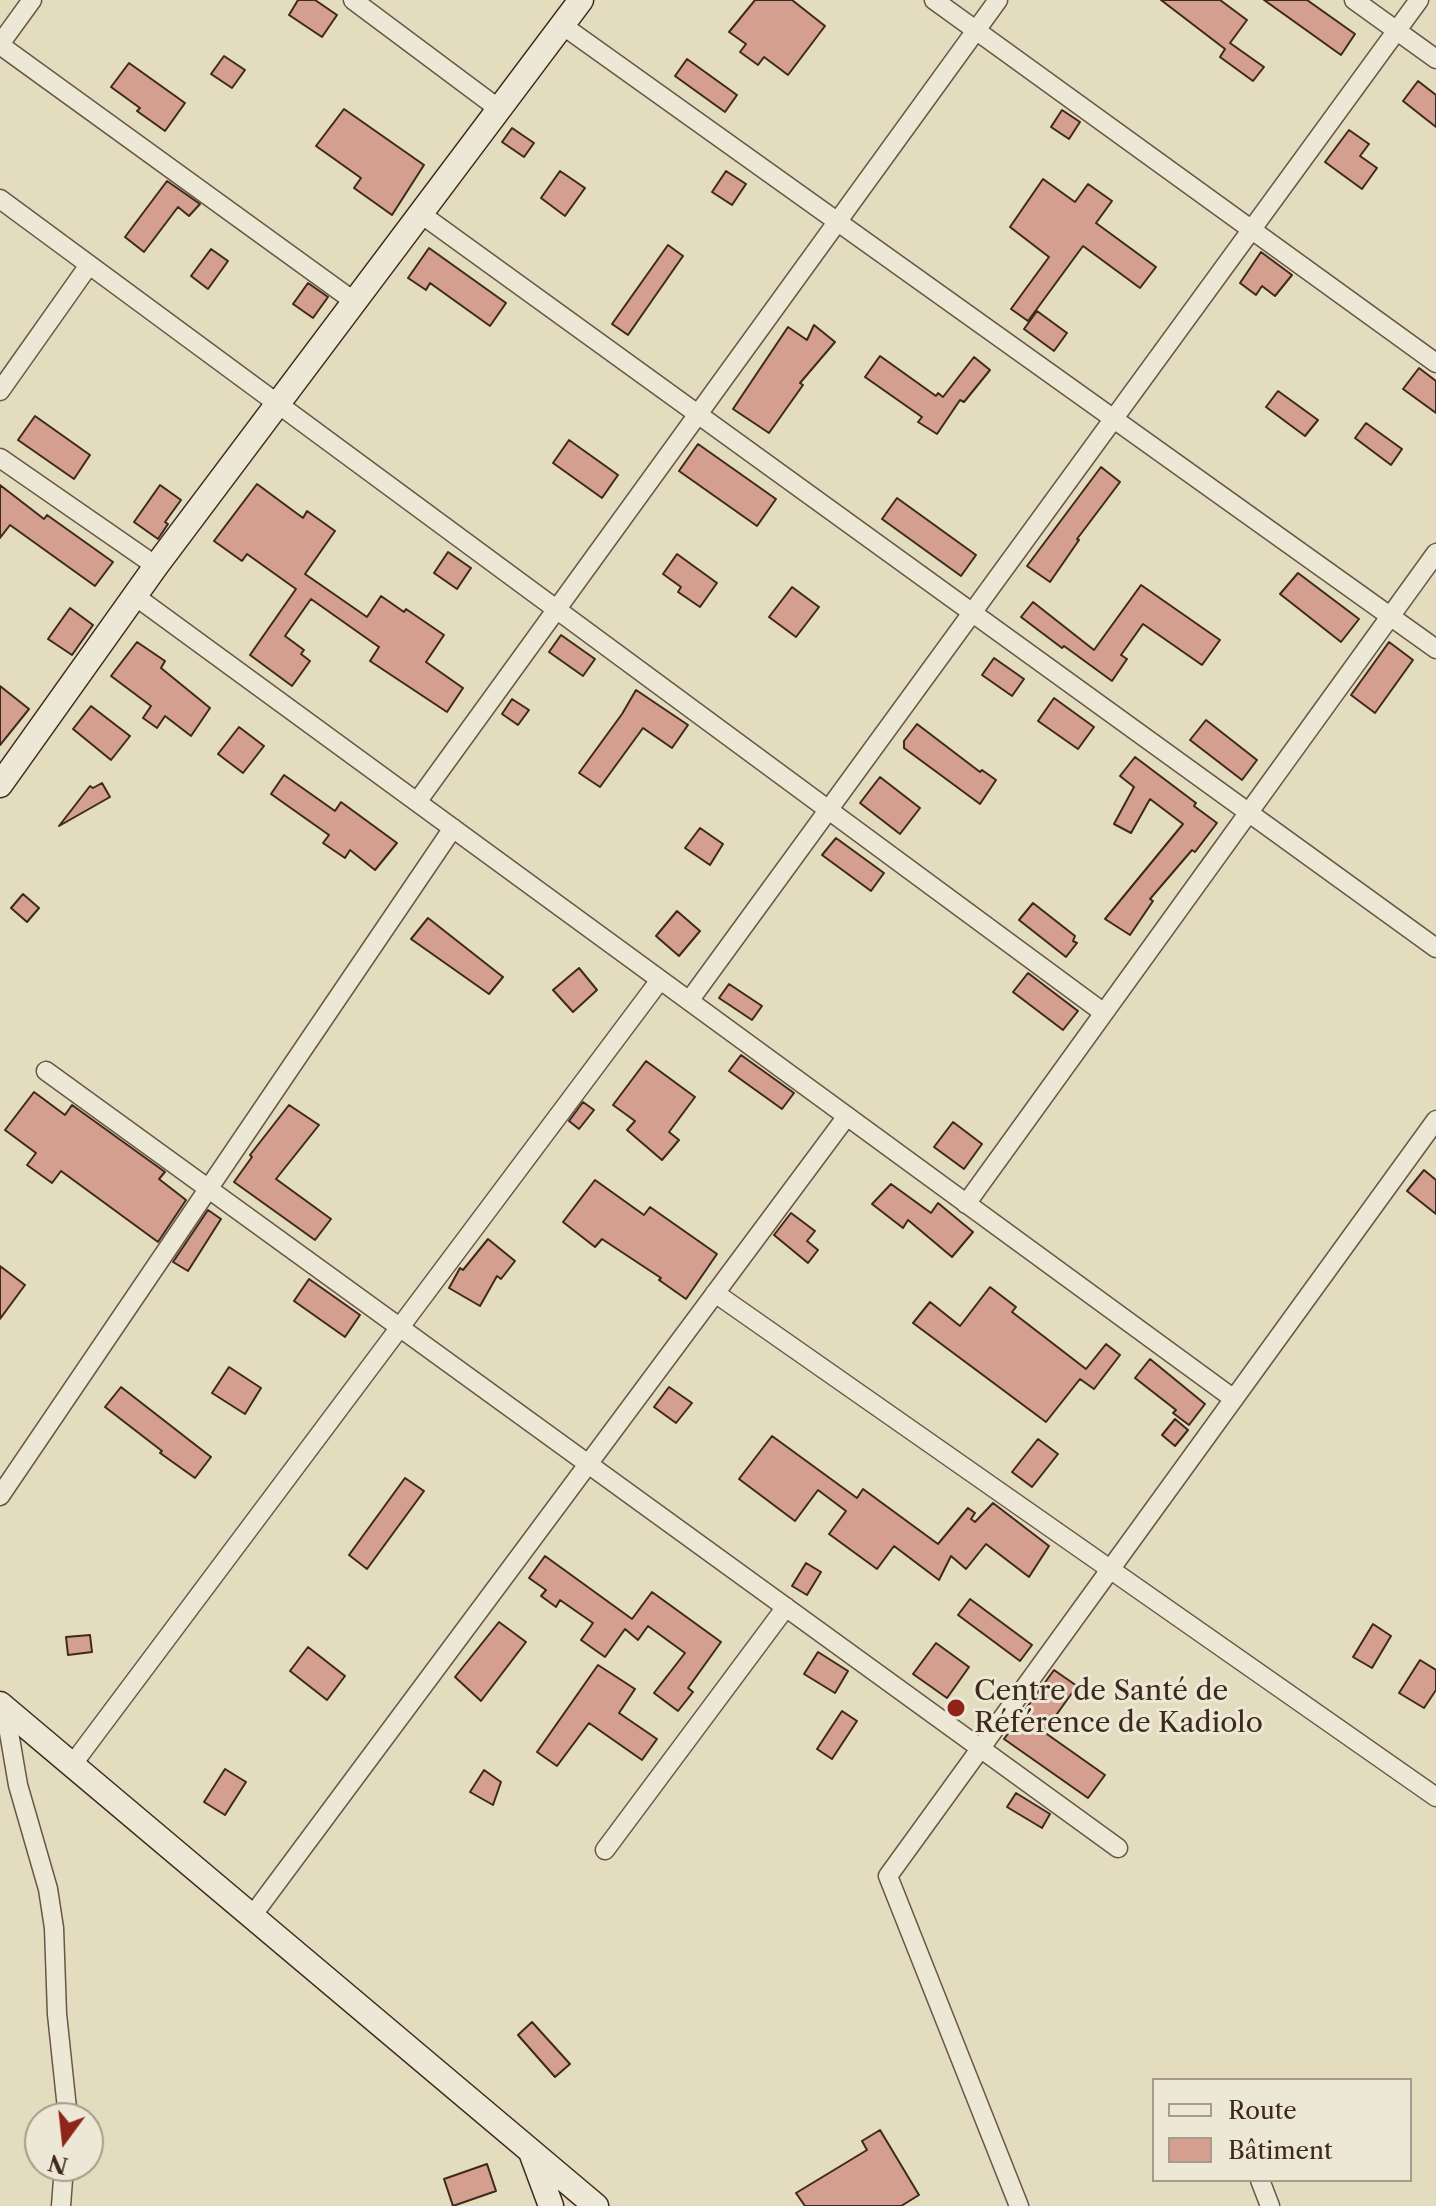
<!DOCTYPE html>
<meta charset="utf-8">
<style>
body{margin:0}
#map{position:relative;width:1436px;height:2206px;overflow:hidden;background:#e4dcbf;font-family:"Libre Caslon Text",serif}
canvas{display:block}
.legend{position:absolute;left:1152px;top:2078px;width:260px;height:104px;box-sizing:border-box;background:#ede8d5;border:2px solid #a79c8b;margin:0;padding:10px 14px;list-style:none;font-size:24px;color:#3e291d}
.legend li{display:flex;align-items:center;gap:16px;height:40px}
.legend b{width:40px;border:2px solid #a79c8b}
.north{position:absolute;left:24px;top:2102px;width:80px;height:80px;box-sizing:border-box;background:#ede8d5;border:2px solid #a79c8b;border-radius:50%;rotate:195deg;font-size:22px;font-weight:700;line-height:32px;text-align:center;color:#3e291d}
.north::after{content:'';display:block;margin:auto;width:28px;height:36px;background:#8f2418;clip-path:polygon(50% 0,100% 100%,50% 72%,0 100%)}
</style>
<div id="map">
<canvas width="1436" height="2206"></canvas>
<ul class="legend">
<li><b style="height:10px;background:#ede8d5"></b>Route</li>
<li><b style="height:22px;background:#d49f8e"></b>Bâtiment</li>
</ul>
<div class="north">N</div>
</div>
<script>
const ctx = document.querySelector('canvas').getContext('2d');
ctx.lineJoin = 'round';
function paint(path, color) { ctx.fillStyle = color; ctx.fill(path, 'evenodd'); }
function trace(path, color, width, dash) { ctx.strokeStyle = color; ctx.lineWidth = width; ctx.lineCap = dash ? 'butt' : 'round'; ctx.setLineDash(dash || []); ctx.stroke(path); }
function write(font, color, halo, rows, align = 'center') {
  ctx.font = font + ' "Libre Caslon Text",serif'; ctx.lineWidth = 6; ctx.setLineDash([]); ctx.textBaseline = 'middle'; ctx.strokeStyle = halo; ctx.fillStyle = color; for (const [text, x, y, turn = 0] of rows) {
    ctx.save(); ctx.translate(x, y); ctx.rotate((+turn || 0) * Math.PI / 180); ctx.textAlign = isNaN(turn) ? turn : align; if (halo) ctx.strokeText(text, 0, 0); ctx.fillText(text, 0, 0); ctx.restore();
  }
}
const building = new Path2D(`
 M 298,0 L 315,0 L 337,15 L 322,37 L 289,15 Z
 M 755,0 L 792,0 L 825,26 L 788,75 L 764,57 L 758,65 L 740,52 L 746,44 L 729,32 Z
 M 1161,0 L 1220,0 L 1247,20 L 1230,43 L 1264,67 L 1253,81 L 1220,57 L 1225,49 Z
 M 1264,0 L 1307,0 L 1355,34 L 1341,55 Z
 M 224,56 L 245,70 L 232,88 L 211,74 Z
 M 687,59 L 737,95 L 725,112 L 675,76 Z
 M 129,63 L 185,103 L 165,131 L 137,111 L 140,108 L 111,87 Z
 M 1418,81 L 1436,95 L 1436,127 L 1403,101 Z
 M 344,109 L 424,165 L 392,215 L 354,188 L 361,178 L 316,146 Z
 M 1062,110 L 1080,122 L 1069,139 L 1051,127 Z
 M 512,128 L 534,143 L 524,157 L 502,142 Z
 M 1349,130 L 1369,144 L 1360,156 L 1377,168 L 1362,189 L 1325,162 Z
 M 560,171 L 585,188 L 565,216 L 541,198 Z
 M 726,171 L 746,184 L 732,205 L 712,192 Z
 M 1043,179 L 1075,202 L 1088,184 L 1112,201 L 1096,223 L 1156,267 L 1140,288 L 1083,246 L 1028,321 L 1011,309 L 1049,257 L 1010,227 Z
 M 167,181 L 200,204 L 189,216 L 178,207 L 144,252 L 125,237 Z
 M 668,245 L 683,256 L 628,335 L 612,324 Z
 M 429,248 L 506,303 L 490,326 L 430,283 L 426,290 L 408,278 Z
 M 211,249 L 228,261 L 208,289 L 191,276 Z
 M 1261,252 L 1292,275 L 1275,296 L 1262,286 L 1256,295 L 1240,283 Z
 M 308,283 L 328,297 L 313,318 L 293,304 Z
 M 1037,311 L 1067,333 L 1054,351 L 1024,329 Z
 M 814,325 L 835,342 L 800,383 L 803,385 L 769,433 L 733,409 L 788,327 L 807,340 Z
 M 880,356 L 936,396 L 938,393 L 943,397 L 974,357 L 990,370 L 964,402 L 960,400 L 937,434 L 918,422 L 922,417 L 865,377 Z
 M 1419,368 L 1436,381 L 1436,413 L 1403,389 Z
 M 1278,391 L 1318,420 L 1305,436 L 1266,407 Z
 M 35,416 L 90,455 L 74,479 L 18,440 Z
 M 1366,423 L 1402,449 L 1391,465 L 1355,438 Z
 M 569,440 L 618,475 L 602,498 L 553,463 Z
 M 698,444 L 776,499 L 757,526 L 679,471 Z
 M 1101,467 L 1120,482 L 1077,539 L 1079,540 L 1050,582 L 1027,566 Z
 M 257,484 L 303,518 L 307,511 L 335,531 L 305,574 L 367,617 L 381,596 L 404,612 L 406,609 L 444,635 L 426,662 L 463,688 L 447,712 L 370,661 L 379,647 L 311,599 L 285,636 L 304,650 L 301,654 L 310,661 L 292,686 L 250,655 L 296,589 L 247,554 L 242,561 L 214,541 Z
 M 0,485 L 44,519 L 47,515 L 113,562 L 95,586 L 10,525 L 0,538 Z
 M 160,485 L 181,500 L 165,522 L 168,524 L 158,539 L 134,522 Z
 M 897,498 L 976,555 L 961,576 L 882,519 Z
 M 448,552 L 471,568 L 457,589 L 434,573 Z
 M 677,554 L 717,583 L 700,607 L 678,592 L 681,587 L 663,574 Z
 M 1298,573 L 1359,619 L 1341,642 L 1280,594 Z
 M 1141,585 L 1220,640 L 1202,665 L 1143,624 L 1121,655 L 1127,659 L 1112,681 L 1064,646 L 1062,648 L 1021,617 L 1033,602 L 1094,650 Z
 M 792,587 L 819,607 L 796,637 L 769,617 Z
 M 70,608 L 93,625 L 72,655 L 48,639 Z
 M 561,635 L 595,659 L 583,676 L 549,652 Z
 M 137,642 L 165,661 L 161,668 L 210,708 L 191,736 L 165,716 L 157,728 L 143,718 L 151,706 L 111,676 Z
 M 1389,642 L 1413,660 L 1375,713 L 1351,695 Z
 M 994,658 L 1024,679 L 1012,696 L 982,675 Z
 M 0,686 L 29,709 L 0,745 Z
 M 636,690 L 688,725 L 672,748 L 643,728 L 600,787 L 579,773 L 622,714 Z
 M 1054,698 L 1094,727 L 1078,749 L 1038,721 Z
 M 512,699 L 529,710 L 518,725 L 502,714 Z
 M 91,706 L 130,736 L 111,760 L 73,729 Z
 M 1206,720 L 1257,760 L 1242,780 L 1190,740 Z
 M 917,724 L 980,772 L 982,770 L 996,780 L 980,804 L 904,748 L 904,741 Z
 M 239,727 L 264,746 L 243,773 L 218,754 Z
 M 1135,757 L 1196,803 L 1194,806 L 1217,823 L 1195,852 L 1192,850 L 1150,899 L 1153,901 L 1130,935 L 1105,919 L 1183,824 L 1150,799 L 1131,833 L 1114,824 L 1134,787 L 1120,776 Z
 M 284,775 L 335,811 L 341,802 L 397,843 L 375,870 L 350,850 L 345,858 L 323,843 L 329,835 L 271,794 Z
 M 880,777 L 920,808 L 900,834 L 860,803 Z
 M 102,783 L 110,797 L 59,826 L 90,786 L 93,788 Z
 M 700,828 L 723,844 L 710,865 L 685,848 Z
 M 836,838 L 884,873 L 871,891 L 822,855 Z
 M 23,894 L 39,908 L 27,922 L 11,908 Z
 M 1033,903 L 1075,936 L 1073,941 L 1077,943 L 1066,957 L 1019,920 Z
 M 677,911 L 700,931 L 679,956 L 656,936 Z
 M 428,918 L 503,977 L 489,994 L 411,939 Z
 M 579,968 L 597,990 L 573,1012 L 553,990 Z
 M 1028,973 L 1078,1011 L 1063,1030 L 1013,992 Z
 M 729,984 L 762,1006 L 752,1020 L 719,998 Z
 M 741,1055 L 794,1093 L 782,1109 L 729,1071 Z
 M 646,1061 L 695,1097 L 669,1132 L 679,1140 L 662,1160 L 627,1130 L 635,1121 L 613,1105 Z
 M 34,1092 L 65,1115 L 72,1105 L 165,1172 L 159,1179 L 186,1200 L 158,1242 L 61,1171 L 52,1183 L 27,1165 L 36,1153 L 5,1130 Z
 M 583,1102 L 594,1110 L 579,1129 L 569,1121 Z
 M 289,1105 L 319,1125 L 276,1179 L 331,1219 L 315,1240 L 234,1182 L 252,1157 L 250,1155 Z
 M 953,1122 L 982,1144 L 964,1169 L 934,1147 Z
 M 1424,1170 L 1436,1180 L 1436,1214 L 1407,1191 Z
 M 595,1180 L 644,1215 L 650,1207 L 717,1254 L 686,1299 L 659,1280 L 661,1278 L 602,1239 L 595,1247 L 563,1222 Z
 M 891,1184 L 931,1213 L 938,1203 L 973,1232 L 952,1257 L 908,1220 L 903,1228 L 872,1204 Z
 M 208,1210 L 221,1219 L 188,1271 L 173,1262 Z
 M 791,1213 L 815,1231 L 807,1241 L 818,1250 L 808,1263 L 774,1235 Z
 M 488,1239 L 515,1261 L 501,1279 L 497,1276 L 480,1306 L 449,1288 L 460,1268 L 463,1270 Z
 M 0,1266 L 25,1285 L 0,1319 Z
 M 309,1279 L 360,1315 L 345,1337 L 294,1301 Z
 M 990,1287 L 1016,1307 L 1012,1312 L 1086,1369 L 1106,1344 L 1120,1355 L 1094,1389 L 1080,1379 L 1046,1422 L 913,1323 L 930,1302 L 960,1326 Z
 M 1150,1359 L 1205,1404 L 1189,1425 L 1173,1413 L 1176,1410 L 1135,1378 Z
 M 229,1367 L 261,1388 L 245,1414 L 212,1393 Z
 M 121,1387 L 211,1457 L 195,1478 L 160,1453 L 162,1451 L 105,1407 Z
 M 669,1387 L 692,1403 L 676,1423 L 654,1407 Z
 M 1175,1419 L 1188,1430 L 1175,1446 L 1162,1435 Z
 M 772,1436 L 857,1498 L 863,1489 L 938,1544 L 968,1508 L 975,1513 L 971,1519 L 975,1522 L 993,1503 L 1049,1546 L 1029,1577 L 986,1544 L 966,1569 L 951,1556 L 939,1580 L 894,1546 L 877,1569 L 829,1534 L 846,1511 L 818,1490 L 795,1521 L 739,1479 Z
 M 1038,1439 L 1058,1454 L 1032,1487 L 1012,1472 Z
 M 405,1478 L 424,1491 L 367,1569 L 349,1555 Z
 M 545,1556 L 632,1619 L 652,1592 L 721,1642 L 688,1688 L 693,1692 L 678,1711 L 654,1693 L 685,1653 L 648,1626 L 638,1640 L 625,1629 L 605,1657 L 581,1640 L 593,1623 L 560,1600 L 556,1607 L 541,1596 L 546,1590 L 529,1578 Z
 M 806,1563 L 821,1572 L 807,1595 L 792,1586 Z
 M 970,1599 L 1032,1645 L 1020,1661 L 958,1615 Z
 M 499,1622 L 526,1642 L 481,1701 L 455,1677 Z
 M 1373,1624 L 1391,1636 L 1372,1668 L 1353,1657 Z
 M 90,1635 L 92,1652 L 68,1655 L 66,1637 Z
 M 936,1643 L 969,1667 L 947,1698 L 913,1674 Z
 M 308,1647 L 345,1676 L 327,1700 L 290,1671 Z
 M 818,1652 L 848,1671 L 835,1693 L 804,1674 Z
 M 1420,1660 L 1436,1670 L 1436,1690 L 1424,1708 L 1399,1693 Z
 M 598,1665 L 635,1689 L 619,1713 L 657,1739 L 642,1760 L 589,1723 L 557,1766 L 537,1752 Z
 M 1054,1670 L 1077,1686 L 1044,1732 L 1105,1775 L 1088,1798 L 1004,1739 Z
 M 842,1711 L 857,1721 L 832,1759 L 817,1749 Z
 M 225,1769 L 246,1782 L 225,1815 L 204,1802 Z
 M 484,1770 L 501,1782 L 493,1805 L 470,1792 Z
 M 1016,1793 L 1050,1814 L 1042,1828 L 1007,1807 Z
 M 532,2022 L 570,2064 L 555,2077 L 518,2035 Z
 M 880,2130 L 919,2195 L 901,2206 L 805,2206 L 796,2193 L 867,2150 L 862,2141 Z
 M 487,2164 L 496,2191 L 453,2206 L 444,2179 Z`);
const street = new Path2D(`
 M 353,0 L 499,109
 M 934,0 L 1436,363
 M 1354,0 L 1436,59
 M 562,25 L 1436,649
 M 0,44 L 32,0
 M 0,45 L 355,302
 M 0,199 L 1104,1013
 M 421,214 L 1436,948
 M 0,391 L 89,265
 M 0,458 L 156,566
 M 135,596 L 1234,1399
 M 417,802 L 998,0
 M 689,1001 L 1419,0
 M 46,1071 L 1118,1848
 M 966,1204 L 1436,553
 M 715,1293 L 1436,1797
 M 0,1496 L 453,828
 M 5,1709 L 18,1785 L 48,1889 L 54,1928 L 57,2014 L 68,2118
 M 72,1765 L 660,980
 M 605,1850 L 786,1607
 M 252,1916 L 847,1116
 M 1260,2180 L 1270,2206
 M 61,2206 L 64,2166
 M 1019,2206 L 888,1876 L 1436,1120`);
const secondary = new Path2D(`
 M 0,785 L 156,566 L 581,0
 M 0,1704 L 596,2206
 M 531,2152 L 551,2206`);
const markers = [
 [956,1708,10,"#8f2418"]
];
const poiNames = [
 ["Centre de Santé de",974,1692],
 ["Référence de Kadiolo",974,1724]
];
paint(building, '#d49f8e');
trace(building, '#3e291d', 2);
trace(street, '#685646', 21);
trace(secondary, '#3e291d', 27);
trace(street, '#ede8d5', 18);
trace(secondary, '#ede8d5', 24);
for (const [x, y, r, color] of markers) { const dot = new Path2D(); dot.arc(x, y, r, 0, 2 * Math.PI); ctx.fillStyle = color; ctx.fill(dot); trace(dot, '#ede8d5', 3); }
write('28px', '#3e291d', '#ede8d5', poiNames, 'left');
</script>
